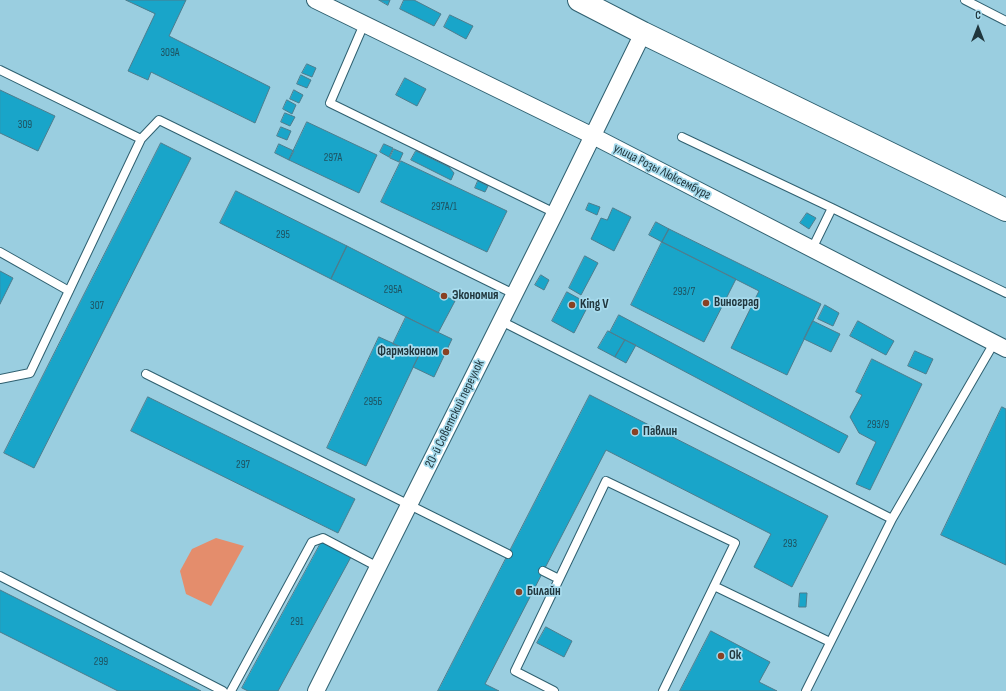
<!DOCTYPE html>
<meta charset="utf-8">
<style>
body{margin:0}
#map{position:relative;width:1006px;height:691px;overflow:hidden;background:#9acee0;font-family:"Sofia Sans Condensed",sans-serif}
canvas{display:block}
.north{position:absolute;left:958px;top:8px;width:40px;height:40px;-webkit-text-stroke:3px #a7dbed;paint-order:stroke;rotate:0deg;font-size:11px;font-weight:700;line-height:16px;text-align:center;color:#20363d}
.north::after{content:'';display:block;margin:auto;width:14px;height:18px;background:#20363d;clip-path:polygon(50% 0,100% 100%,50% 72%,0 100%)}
</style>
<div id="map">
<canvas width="1006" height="691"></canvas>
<div class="north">С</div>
</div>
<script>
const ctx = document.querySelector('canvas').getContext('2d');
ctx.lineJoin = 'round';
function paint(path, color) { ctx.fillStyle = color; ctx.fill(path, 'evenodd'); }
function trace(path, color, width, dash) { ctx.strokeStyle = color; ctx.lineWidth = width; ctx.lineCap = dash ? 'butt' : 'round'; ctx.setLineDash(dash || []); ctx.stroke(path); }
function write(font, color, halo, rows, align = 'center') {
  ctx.font = font + ' "Sofia Sans Condensed",sans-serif'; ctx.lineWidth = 3.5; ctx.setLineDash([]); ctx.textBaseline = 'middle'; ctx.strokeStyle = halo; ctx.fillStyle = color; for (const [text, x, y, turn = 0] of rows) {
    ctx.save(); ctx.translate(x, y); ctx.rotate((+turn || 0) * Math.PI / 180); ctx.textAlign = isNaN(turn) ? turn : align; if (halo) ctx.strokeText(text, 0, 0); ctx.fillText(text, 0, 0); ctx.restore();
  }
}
const green = new Path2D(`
 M 216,538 L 244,546 L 211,606 L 186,594 L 180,571 L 192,549 Z`);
const building = new Path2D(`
 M 126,0 L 186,0 L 169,36 L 270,87 L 255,123 L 151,72 L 148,80 L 128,71 L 155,14 Z
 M 379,0 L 390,0 L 388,5 Z
 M 404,0 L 414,0 L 441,14 L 434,26 L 400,9 Z
 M 450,15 L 473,26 L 466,39 L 444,27 Z
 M 307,64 L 316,68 L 312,77 L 302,73 Z
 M 301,75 L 311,80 L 307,88 L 297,84 Z
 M 405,78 L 426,89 L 417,106 L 396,95 Z
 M 0,90 L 55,116 L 38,151 L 0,133 Z
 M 294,90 L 303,95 L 299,103 L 290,99 Z
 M 287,100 L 296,105 L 292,114 L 283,109 Z
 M 285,113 L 295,117 L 290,126 L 281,122 Z
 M 307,122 L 377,155 L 359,193 L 289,160 Z
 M 281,127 L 291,131 L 287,140 L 277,136 Z
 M 161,143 L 191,158 L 34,468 L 4,453 Z
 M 279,144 L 294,151 L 289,160 L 275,153 Z
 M 384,144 L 393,148 L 389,157 L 380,152 Z
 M 394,149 L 403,153 L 399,162 L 390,158 Z
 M 416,151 L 449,167 L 454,173 L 451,180 L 411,160 Z
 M 401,161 L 507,211 L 487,252 L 381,202 Z
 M 478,181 L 488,186 L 485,192 L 475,188 Z
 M 236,191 L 347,246 L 331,279 L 220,223 Z
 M 589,203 L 600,207 L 597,215 L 586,210 Z
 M 613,208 L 631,217 L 614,251 L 591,239 L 601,218 L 607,220 Z
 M 807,213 L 816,218 L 809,229 L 800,223 Z
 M 656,222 L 669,229 L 662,242 L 649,235 Z
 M 669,229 L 821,304 L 787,375 L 731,348 L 759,291 L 662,242 Z
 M 662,242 L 736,279 L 704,342 L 631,305 Z
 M 347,246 L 455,301 L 438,333 L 331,279 Z
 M 585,256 L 598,263 L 581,295 L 569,288 Z
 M 0,271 L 13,278 L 0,304 Z
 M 541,275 L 549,280 L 544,290 L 535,285 Z
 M 567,292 L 589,304 L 574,333 L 552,321 Z
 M 825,305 L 839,313 L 833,326 L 818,319 Z
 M 619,315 L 848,436 L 839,453 L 610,332 Z
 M 406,317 L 452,339 L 434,377 L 413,367 L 419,355 L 393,344 Z
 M 813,321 L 840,334 L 831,352 L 804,339 Z
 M 858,321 L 894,341 L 886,355 L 850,336 Z
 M 608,331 L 625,340 L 615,357 L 598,348 Z
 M 379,337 L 419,355 L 366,466 L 327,448 Z
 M 625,340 L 636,345 L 626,363 L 615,357 Z
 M 915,351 L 933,359 L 926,374 L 908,366 Z
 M 872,359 L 922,384 L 870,490 L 856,484 L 876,442 L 859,433 L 850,417 L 862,395 L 856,392 Z
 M 590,395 L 828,516 L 792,587 L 754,567 L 771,534 L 606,450 L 485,684 L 499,691 L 438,691 Z
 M 148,397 L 355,499 L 338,533 L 131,431 Z
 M 1002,407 L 1006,409 L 1006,565 L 941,535 Z
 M 322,541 L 351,557 L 278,691 L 248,691 L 242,688 Z
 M 0,590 L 201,691 L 118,691 L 0,632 Z
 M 800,593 L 807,593 L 806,607 L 799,607 Z
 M 546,627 L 572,641 L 564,657 L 537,643 Z
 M 711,631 L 770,662 L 759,682 L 777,691 L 680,691 Z`);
const service = new Path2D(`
 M 965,0 L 1006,21
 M 364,24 L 330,103 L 555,213
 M 0,70 L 141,139
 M 682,137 L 832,208
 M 812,249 L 832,208 L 1006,293
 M 0,252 L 69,291
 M 501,321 L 892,519
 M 146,374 L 508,554
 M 0,379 L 30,373 L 141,139 L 159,120 L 514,294
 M 543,571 L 559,579
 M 0,576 L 223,691
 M 714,586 L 830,642
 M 231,691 L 312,542 L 323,538 L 378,567
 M 554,691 L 515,671 L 606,481 L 735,543 L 663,691
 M 806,691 L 892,519 L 994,343`);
const minor = new Path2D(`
 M 315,0 L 593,136 L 1006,349
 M 316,691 L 555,213 L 643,33`);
const secondary = new Path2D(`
 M 579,0 L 643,33 L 1006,210`);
const markers = [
 [444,296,4,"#894123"],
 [706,303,4,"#894123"],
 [572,305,4,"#894123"],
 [446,352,4,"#894123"],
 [635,432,4,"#894123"],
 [519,592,4,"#894123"],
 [721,656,4,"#894123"]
];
const numberNames = [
 ["309А",170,53],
 ["309",25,125],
 ["297А",333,158],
 ["297А/1",444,207],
 ["295",283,235],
 ["295А",393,290],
 ["293/7",684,292],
 ["307",97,306],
 ["295Б",373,402],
 ["293/9",878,425],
 ["297",243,465],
 ["293",790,544],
 ["291",297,622],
 ["299",101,662]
];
const streetNames = [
 ["улица Розы Люксембург",662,172,27],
 ["20-й Советский переулок",455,414,-64]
];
const poiNames = [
 ["Экономия",452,296],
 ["Виноград",714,303],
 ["King V",580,305],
 ["Фармэконом",438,352,"right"],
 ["Павлин",643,432],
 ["Билайн",527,592],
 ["Ок",729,656]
];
paint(green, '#e48d6c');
paint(building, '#19a5c9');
trace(building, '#4c7d8e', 1);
trace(service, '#2f6070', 10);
trace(minor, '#2f6070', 18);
trace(secondary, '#2f6070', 24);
trace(service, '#fff', 8);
trace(minor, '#fff', 16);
trace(secondary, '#fff', 22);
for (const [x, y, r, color] of markers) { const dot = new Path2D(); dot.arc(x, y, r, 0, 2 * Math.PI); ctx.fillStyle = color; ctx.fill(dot); trace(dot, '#a7dbed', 1.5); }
write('11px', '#1e5260', null, numberNames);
write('13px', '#20363d', '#a7dbed', streetNames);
write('bold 13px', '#20363d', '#a7dbed', poiNames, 'left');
</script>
